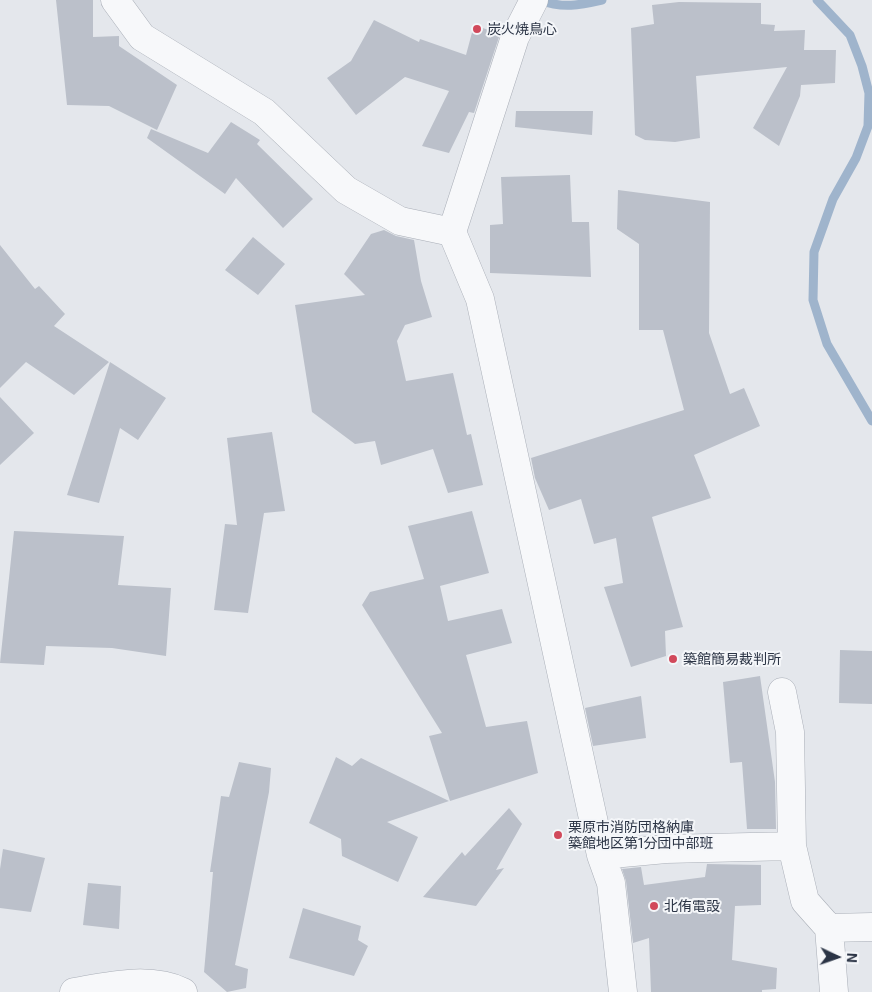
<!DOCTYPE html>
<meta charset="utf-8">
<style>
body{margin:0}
#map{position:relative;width:872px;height:992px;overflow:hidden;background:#e4e7ec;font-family:"Exo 2",sans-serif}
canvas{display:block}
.north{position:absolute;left:812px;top:932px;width:50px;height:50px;-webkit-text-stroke:4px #f4f6f9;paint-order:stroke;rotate:93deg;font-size:14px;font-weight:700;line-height:20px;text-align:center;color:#2b3445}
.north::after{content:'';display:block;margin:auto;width:18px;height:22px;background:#2b3445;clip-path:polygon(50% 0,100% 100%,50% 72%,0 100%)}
</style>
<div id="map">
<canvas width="872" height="992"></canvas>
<div class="north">N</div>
</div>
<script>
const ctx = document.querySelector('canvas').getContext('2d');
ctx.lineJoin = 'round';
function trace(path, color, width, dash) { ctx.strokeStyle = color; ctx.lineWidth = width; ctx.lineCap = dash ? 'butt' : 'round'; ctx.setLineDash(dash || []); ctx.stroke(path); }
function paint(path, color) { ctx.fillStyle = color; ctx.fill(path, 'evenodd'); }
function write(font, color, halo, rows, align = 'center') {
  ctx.font = font + ' "Exo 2","Noto Sans JP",sans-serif'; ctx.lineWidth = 4; ctx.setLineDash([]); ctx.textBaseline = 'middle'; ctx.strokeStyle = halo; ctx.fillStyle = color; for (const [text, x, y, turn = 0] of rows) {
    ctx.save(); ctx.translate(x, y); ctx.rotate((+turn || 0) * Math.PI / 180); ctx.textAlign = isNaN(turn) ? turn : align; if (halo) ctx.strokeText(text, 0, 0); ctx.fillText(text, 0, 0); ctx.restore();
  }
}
const stream = new Path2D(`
 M 541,0 C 562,9 580,5 602,0
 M 817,0 L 850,35 L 862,66 L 869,93 L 868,126 L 856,158 L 833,199 L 814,252 L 813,300 L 827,344 L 872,421`);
const building = new Path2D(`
 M 56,0 L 93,0 L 93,37 L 119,36 L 119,46 L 177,85 L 157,130 L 109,106 L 67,105 Z
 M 679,2 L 761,3 L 761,24 L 775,25 L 774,31 L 805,30 L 804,50 L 836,50 L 835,83 L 801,85 L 800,96 L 779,146 L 753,128 L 787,67 L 696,76 L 700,138 L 675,142 L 645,140 L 635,135 L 631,28 L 654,24 L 652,5 Z
 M 374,20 L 419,42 L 420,39 L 466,55 L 474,25 L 500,34 L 474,113 L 469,112 L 449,153 L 422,146 L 449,91 L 405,77 L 356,115 L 327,78 L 351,61 Z
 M 516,111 L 593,111 L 592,135 L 515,127 Z
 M 231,122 L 260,140 L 257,144 L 313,199 L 283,228 L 236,178 L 225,194 L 147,138 L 151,129 L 208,153 Z
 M 570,175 L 572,222 L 589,222 L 591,277 L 490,273 L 490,225 L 503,224 L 501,177 Z
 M 618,190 L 710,202 L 709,333 L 730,394 L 744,388 L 760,426 L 694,455 L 711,498 L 652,517 L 683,627 L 665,631 L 666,656 L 631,667 L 604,587 L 623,583 L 616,538 L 594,544 L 581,499 L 549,510 L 535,478 L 531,458 L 684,410 L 663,330 L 639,330 L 639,244 L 617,229 Z
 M 384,230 L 396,236 L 414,240 L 421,281 L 432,317 L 405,325 L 397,341 L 406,381 L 453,373 L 467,435 L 471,434 L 483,485 L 448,493 L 433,449 L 381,465 L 375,441 L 355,444 L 312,412 L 295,305 L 365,295 L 344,274 L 371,234 Z
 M 253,237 L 285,264 L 258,295 L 225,270 Z
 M 0,245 L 35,289 L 39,286 L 65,314 L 54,326 L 109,362 L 74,395 L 26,362 L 0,388 Z
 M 110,362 L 166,398 L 138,440 L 120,428 L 99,503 L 67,495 Z
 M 0,397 L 34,433 L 0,465 Z
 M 272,432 L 285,511 L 264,513 L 248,613 L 214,610 L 225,524 L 237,525 L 227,438 Z
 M 472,511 L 489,573 L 440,586 L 448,621 L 502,609 L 512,643 L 466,655 L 486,727 L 527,721 L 538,773 L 450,801 L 429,736 L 442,733 L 362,605 L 370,592 L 424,579 L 408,526 Z
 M 14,531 L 124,536 L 118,585 L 171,588 L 166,656 L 112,648 L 46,646 L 44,665 L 0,663 Z
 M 840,650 L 872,651 L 872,704 L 839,703 Z
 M 760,676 L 775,782 L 776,829 L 747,829 L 742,762 L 730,763 L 723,682 Z
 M 641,696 L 646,738 L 593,746 L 585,708 Z
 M 336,757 L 352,766 L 361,758 L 449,801 L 387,822 L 418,837 L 398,882 L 342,856 L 341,839 L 309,823 Z
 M 239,762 L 271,768 L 269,792 L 235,965 L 248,969 L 246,988 L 227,992 L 204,972 L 213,872 L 210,872 L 221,796 L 229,797 Z
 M 509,808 L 522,824 L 496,870 L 504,868 L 476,906 L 423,897 L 462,852 L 465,856 Z
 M 3,849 L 45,858 L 31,912 L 0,908 L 0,869 Z
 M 707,864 L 761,865 L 761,905 L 735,906 L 732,960 L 777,968 L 776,989 L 762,990 L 762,992 L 651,992 L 649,938 L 633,943 L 626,881 L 622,869 L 641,867 L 644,885 L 705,877 Z
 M 88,883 L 121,886 L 119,929 L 83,925 Z
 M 303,908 L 361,926 L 358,940 L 368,946 L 354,976 L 289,958 Z`);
const minor = new Path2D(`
 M 115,0 L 142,37 L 264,112 L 346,190 L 400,221 L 452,232
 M 534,0 L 515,37 L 452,232 L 480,299 L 601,855 L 611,883 L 623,992
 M 782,692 L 790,732 L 792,846 L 805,901 L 829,928 L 872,927
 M 601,855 L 666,849 L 792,846
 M 829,928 L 834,992
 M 74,992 C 109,986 150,976 183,992`);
const markers = [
 [477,29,5,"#d1495b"],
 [673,659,5,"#d1495b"],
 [558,835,5,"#d1495b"],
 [654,906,5,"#d1495b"]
];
const poiNames = [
 ["炭火焼鳥心",487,29],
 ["築館簡易裁判所",683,659],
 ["栗原市消防団格納庫",568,827],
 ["築館地区第1分団中部班",568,843],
 ["北侑電設",664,906]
];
trace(stream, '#9fb4cc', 9);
paint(building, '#bbc0ca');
trace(minor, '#a9aeb7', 29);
trace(minor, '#f7f8fa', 28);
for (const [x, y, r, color] of markers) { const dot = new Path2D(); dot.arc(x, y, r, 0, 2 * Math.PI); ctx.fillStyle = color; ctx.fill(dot); trace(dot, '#f4f6f9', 2); }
write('14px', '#2b3445', '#f4f6f9', poiNames, 'left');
</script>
